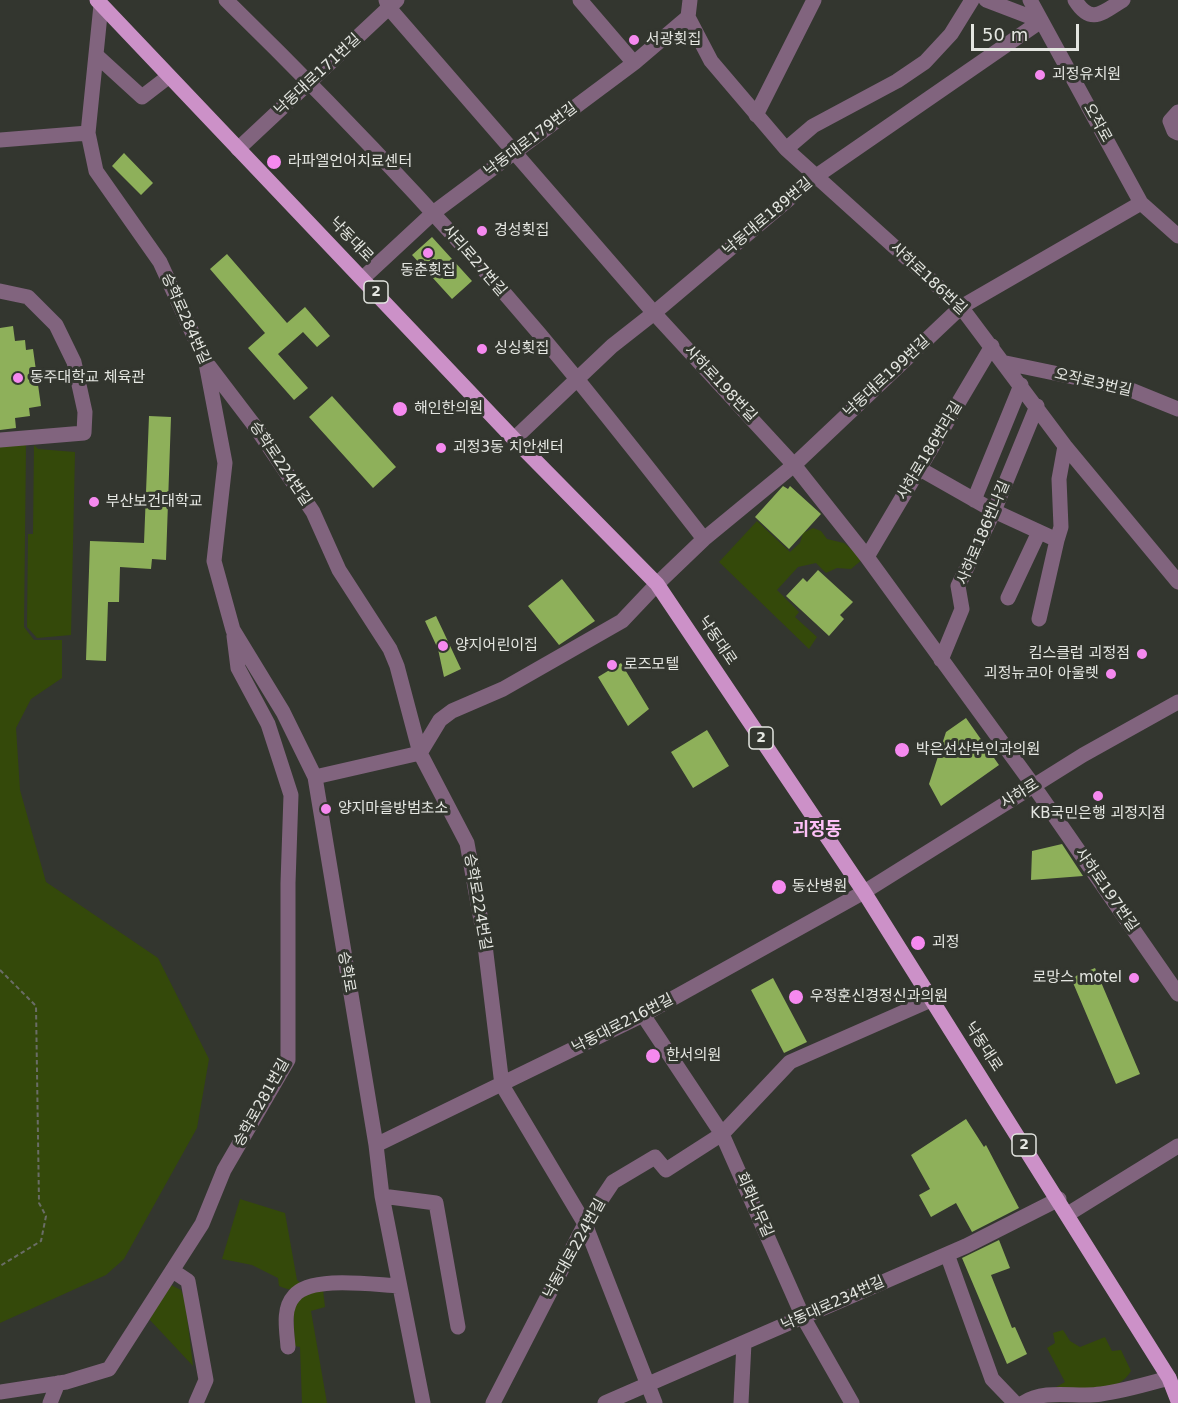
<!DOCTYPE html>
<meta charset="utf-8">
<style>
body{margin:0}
#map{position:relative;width:1178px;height:1403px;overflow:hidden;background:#33362f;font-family:"DejaVu Sans",sans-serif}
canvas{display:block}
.scale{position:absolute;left:971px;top:24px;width:108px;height:27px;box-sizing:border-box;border:3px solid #e4e6e1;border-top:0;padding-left:8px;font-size:18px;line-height:21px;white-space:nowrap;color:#e4e6e1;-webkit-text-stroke:4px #33362f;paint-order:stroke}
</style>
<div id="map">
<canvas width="1178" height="1403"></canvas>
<div class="scale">50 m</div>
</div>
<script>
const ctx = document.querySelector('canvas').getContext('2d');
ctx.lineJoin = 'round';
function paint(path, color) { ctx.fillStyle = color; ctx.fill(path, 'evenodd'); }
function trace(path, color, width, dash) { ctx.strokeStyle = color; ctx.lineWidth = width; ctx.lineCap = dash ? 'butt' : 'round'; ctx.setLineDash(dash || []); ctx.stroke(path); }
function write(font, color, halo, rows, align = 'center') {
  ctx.font = font + ' "DejaVu Sans","Noto Sans KR",sans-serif'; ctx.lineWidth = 6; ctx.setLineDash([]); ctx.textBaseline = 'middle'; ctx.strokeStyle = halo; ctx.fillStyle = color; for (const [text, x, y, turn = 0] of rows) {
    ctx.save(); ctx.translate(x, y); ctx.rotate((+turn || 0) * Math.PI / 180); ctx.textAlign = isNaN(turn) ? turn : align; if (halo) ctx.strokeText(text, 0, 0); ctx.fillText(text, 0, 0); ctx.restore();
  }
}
const green = new Path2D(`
 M 26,444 L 24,627 L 34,640 L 62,640 L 62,678 L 31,699 L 16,728 L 20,790 L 46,882 L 158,958 L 209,1059 L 197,1128 L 124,1259 L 106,1275 L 0,1323 L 0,447 Z
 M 34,445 L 38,449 L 75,452 L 71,635 L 37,638 L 27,627 L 28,534 L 33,534 Z
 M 757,521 L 790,552 L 800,543 L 803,533 L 813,528 L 821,531 L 827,539 L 844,543 L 863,559 L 851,569 L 837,568 L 826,573 L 816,563 L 798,567 L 777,590 L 799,612 L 795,617 L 817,637 L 809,649 L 719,562 Z
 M 240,1199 L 285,1213 L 297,1280 L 306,1288 C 296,1292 289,1290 279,1286 L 278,1278 L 252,1265 L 222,1259 Z
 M 171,1285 L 181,1290 L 185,1300 L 193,1366 L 149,1319 Z
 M 323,1290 L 325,1307 L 311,1311 L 327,1403 L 302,1403 L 300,1347 L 295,1346 L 293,1308 L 295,1295 Z
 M 1063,1330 L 1070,1341 L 1080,1347 L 1105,1337 L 1112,1351 L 1121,1350 L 1131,1371 C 1117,1395 1083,1389 1057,1390 L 1056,1387 L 1065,1382 L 1047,1348 L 1055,1343 L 1053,1333 Z`);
const building = new Path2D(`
 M 124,153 L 153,183 L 141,195 L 112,166 Z
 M 432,237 L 472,281 L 452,299 L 412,255 Z
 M 227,254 L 287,323 L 305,307 L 330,336 L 317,347 L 303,332 L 278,354 L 308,388 L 294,400 L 248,348 L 265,333 L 210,269 Z
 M 13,326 L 15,341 L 25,340 L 26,350 L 33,349 L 41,406 L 29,408 L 30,416 L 15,418 L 16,428 L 0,430 L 0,328 Z
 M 332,396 L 396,467 L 373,488 L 309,417 Z
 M 149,416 L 171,417 L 166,560 L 152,559 L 151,569 L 120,567 L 119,602 L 108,602 L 106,661 L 86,660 L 90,541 L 144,543 Z
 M 783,486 L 788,489 L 790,486 L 821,514 L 789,549 L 755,517 Z
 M 818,570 L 853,602 L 840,615 L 844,619 L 829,636 L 786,596 L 803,578 L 807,582 Z
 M 562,579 L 595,621 L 559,645 L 528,606 Z
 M 436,616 L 461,669 L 444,677 L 438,649 L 425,621 Z
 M 621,663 L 649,709 L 628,726 L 598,677 Z
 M 966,718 L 999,765 L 941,806 L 929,784 L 946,732 Z
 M 707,730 L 729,766 L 693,788 L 671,752 Z
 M 1062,844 L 1083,876 L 1031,880 L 1032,851 Z
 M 1095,968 L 1140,1074 L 1116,1084 L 1071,978 Z
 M 773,978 L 807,1042 L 784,1053 L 751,990 Z
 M 966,1119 L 984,1147 L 986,1145 L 1019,1208 L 972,1232 L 956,1203 L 931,1217 L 919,1195 L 930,1189 L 911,1155 Z
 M 999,1240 L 1010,1268 L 991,1275 L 1012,1328 L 1015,1327 L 1027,1354 L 1007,1364 L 962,1258 Z`);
const path = new Path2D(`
 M 0,970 L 36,1006 L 39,1203 L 46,1216 L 41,1241 L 0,1266`);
const minor = new Path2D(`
 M 226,0 C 349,120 468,246 577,379 C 620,432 662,485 704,539
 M 386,0 L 389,8 L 654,313 L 794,465 L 867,557 L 1033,785 L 1178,994
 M 580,0 L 634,63
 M 986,0 L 1041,21
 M 1030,0 L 1141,203 L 1178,236
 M 1075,0 C 1091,26 1103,12 1123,0
 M 688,17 L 711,61 L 786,149 L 961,307 L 1065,446 L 1178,582
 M 96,55 L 142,97 L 168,77
 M 1178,112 L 1170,121 L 1174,131 L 1178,133
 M 756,115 L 814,0
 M 88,133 L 96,171 L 160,262 L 206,363 L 225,463 L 214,561 L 233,630 L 283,712 L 315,777 L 376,1145 L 382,1196 L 423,1403
 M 0,140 L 88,133 L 101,5
 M 238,149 L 397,0
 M 786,149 L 813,126 L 897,81 L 925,62 L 951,34 L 972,0
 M 363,278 L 433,213 L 634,63 L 688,17 L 690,0
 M 0,291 L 28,297 L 56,325 L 74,362 L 85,412 L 84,433 L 0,440
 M 1006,363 L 1126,388 L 1178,409
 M 209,366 L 257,429 L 313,512 L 339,570 L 390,649 L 397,666 L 420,753 L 467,843 L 484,937 L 502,1085 L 585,1224 L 655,1403
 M 514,439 L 612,346 L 654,313 L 815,177 L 1041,21
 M 920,469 L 994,511 L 1057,540 L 1061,527 L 1059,479 L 1065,446
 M 974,500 L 1021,385
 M 867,557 L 992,346
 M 1008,598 L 1039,532
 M 1039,619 L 1057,540
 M 941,660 L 962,609 L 958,586 L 994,511 L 1037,406
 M 315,777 L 420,753 L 440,720 L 452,711 L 503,689 L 622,621 L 657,584 L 704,539 L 794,465 L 961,307 L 1141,203
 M 643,1015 L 722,1134 L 803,1317 L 852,1403
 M 376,1145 L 643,1015 L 864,892 L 1083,755 L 1178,702
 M 382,1196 L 436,1203 L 458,1327
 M 1068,1214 L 1178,1146
 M 947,1254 L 992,1379 L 1015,1403
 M 173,1271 L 188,1281 L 206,1380 L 196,1403
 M 288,1347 C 287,1331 282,1309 294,1296 C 311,1275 374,1285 400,1286
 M 0,1392 L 66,1382 L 109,1369 L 202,1224 L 224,1170 L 288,1060 L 288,883 L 291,795 L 268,724 L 238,668 L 234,636
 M 50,1403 L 58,1383
 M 493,1403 L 585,1224 L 613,1182 L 655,1157 L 666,1170 L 722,1134 L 790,1062 L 931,1000
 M 605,1403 L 966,1246 L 1059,1199
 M 741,1403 L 744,1343
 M 1023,1403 C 1046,1388 1076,1398 1101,1394 C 1124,1391 1147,1384 1169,1378`);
const major = new Path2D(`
 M 97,0 L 514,439 L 657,584 L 864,892 L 1169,1378 L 1178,1401`);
const markers = [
 [634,40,6,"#f589ef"],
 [1040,75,6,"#f589ef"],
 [274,162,8,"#f589ef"],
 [482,231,6,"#f589ef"],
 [428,253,6,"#f589ef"],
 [482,349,6,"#f589ef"],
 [18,378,6,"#f589ef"],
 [400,409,8,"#f589ef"],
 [441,448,6,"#f589ef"],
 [94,502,6,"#f589ef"],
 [443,646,6,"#f589ef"],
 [1142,654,6,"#f589ef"],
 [612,665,6,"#f589ef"],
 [1111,674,6,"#f589ef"],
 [902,750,8,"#f589ef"],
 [1098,796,6,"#f589ef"],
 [326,809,6,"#f589ef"],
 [779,887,8,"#f589ef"],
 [918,943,8,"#f589ef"],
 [1134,978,6,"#f589ef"],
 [796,997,8,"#f589ef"],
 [653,1056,8,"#f589ef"]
];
const shields = [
 [376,292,24],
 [761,738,24],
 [1024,1145,24]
];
const shieldNames = [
 ["2",376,292],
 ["2",761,738],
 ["2",1024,1145]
];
const poiNames = [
 ["서광횟집",646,40],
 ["괴정유치원",1052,75],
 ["라파엘언어치료센터",288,162],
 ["경성횟집",494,231],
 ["동춘횟집",428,271,"center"],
 ["싱싱횟집",494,349],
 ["동주대학교 체육관",30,378],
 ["해인한의원",414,409],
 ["괴정3동 치안센터",453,448],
 ["부산보건대학교",106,502],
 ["양지어린이집",455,646],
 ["킴스클럽 괴정점",1130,654,"right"],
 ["로즈모텔",624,665],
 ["괴정뉴코아 아울렛",1099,674,"right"],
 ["박은선산부인과의원",916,750],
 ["양지마을방범초소",338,809],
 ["KB국민은행 괴정지점",1098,814,"center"],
 ["동산병원",792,887],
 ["괴정",932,943],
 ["로망스 motel",1122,978,"right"],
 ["우정훈신경정신과의원",810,997],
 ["한서의원",666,1056]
];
const streetNames = [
 ["낙동대로171번길",318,75,-43],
 ["오작로",1097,123,61],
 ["낙동대로179번길",531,140,-37],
 ["낙동대로189번길",768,217,-40],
 ["낙동대로",351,240,46],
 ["사리로27번길",474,261,49],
 ["사하로186번길",928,279,43],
 ["승학로284번길",185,319,66],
 ["낙동대로199번길",887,377,-43],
 ["오작로3번길",1093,383,13],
 ["사하로198번길",720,384,47],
 ["사하로186번라길",930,451,-59],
 ["승학로224번길",280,464,56],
 ["사하로186번나길",984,533,-67],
 ["낙동대로",717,641,56],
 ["사하로",1020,794,-32],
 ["사하로197번길",1106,890,55],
 ["승학로224번길",477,902,80],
 ["승학로",346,972,80],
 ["낙동대로216번길",623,1024,-27],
 ["낙동대로",983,1047,57],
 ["승학로281번길",262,1103,-61],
 ["회화나무길",754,1205,66],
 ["낙동대로224번길",575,1249,-61],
 ["낙동대로234번길",833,1304,-24]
];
const quarterNames = [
 ["괴정동",817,830]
];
paint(green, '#34490a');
paint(building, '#8eb05a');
trace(path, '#6a6d66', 2, [4.5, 3]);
trace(minor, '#81647e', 15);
trace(major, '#cc91c8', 15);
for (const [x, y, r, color] of markers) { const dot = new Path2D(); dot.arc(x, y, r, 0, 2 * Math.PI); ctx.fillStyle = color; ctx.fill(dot); trace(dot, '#33362f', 2); }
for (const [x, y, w] of shields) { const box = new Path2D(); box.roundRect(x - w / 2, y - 11, w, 22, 4.5); ctx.fillStyle = '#33362f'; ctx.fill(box); trace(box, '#e4e6e1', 1.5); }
write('bold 14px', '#e4e6e1', null, shieldNames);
write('15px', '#e4e6e1', '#33362f', poiNames, 'left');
write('15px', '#e4e6e1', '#33362f', streetNames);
write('bold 18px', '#fec1f8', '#33362f', quarterNames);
</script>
